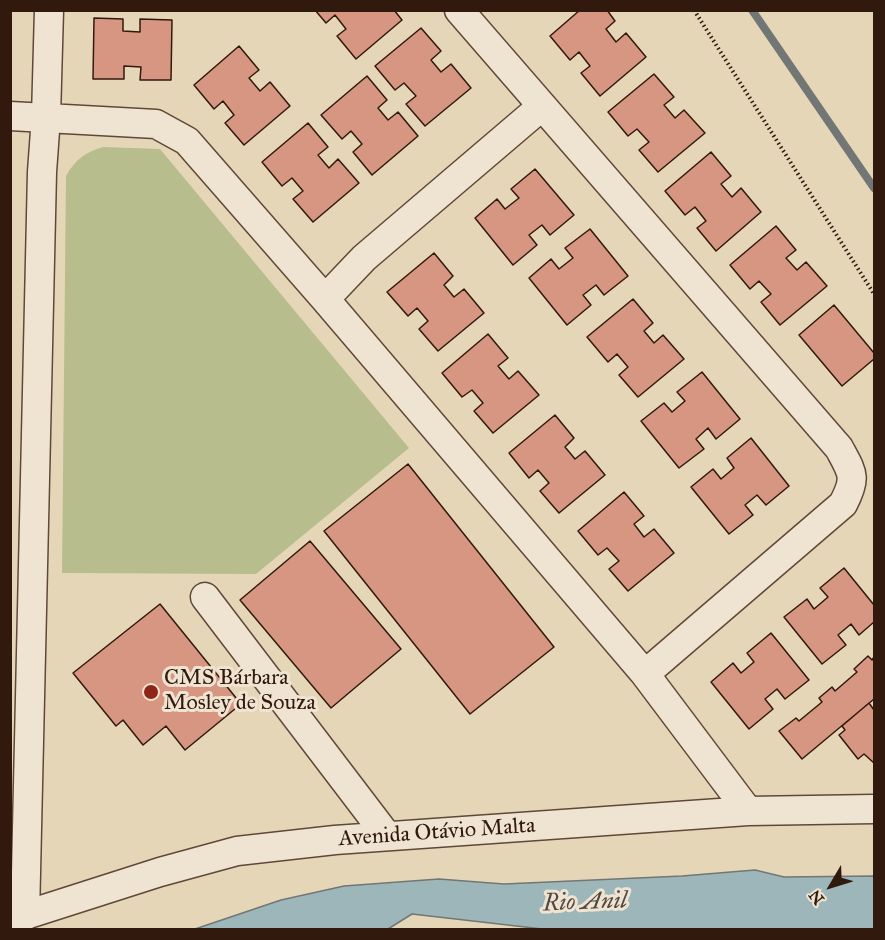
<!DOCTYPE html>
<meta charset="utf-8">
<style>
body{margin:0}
#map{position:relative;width:885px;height:940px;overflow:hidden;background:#e6d6b8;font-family:"IM FELL Great Primer",serif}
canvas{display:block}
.frame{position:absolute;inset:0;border:12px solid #32190d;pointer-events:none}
.north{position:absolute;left:801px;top:856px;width:60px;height:60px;-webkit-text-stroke:4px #efe4d1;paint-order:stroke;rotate:232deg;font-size:16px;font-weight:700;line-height:24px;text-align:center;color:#32190d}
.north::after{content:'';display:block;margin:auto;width:21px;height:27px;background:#32190d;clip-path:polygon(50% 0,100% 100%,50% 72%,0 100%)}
</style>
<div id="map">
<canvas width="885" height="940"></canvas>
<div class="frame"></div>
<div class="north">N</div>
</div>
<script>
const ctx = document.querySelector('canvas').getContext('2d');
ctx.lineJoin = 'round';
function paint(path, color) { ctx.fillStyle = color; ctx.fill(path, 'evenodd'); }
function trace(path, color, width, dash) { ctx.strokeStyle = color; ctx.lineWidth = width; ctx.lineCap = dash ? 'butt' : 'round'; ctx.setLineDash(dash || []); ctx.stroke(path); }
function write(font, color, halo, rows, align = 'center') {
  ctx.font = font + ' "IM FELL Great Primer",serif'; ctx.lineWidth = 6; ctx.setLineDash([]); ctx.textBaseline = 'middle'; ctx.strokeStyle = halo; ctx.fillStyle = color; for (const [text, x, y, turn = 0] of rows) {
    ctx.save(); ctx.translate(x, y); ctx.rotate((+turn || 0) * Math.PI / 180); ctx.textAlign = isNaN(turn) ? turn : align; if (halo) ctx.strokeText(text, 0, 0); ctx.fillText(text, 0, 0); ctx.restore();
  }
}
const green = new Path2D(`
 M 103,147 L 160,149 L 409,448 L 256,574 L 62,573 L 66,176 C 75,160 85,152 103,147 Z`);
const water = new Path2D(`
 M 755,870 L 784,877 L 874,876 L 874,929 L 551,930 L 412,914 L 388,929 L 195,929 L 281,900 L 344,886 L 439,879 L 504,884 L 682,876 Z`);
const stream = new Path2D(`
 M 752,10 L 874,188`);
const building = new Path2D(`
 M 315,10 L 394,10 L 402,20 L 356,59 L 337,36 L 346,29 L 335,15 L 326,23 Z
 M 580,10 L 607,10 L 615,21 L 606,29 L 616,42 L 626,33 L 646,57 L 600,96 L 581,73 L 590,66 L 579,52 L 570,60 L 550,36 Z
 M 94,18 L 123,19 L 123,31 L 140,32 L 140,19 L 172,20 L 171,80 L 140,80 L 141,67 L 124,66 L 124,79 L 93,79 Z
 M 421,28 L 441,51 L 431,60 L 441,72 L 451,64 L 471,88 L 425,126 L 406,104 L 416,96 L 404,83 L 395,90 L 375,66 Z
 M 239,46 L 259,70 L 249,78 L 260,91 L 270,82 L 290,106 L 244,145 L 225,123 L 234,115 L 223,101 L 214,109 L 194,85 Z
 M 654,74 L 674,97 L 664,105 L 675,118 L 684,110 L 705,133 L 658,172 L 639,150 L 649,142 L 637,129 L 628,136 L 608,112 Z
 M 367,76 L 387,100 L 378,108 L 388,120 L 398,112 L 418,136 L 372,175 L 353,152 L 362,144 L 351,131 L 342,139 L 321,115 Z
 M 308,123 L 328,147 L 318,155 L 329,168 L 338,159 L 359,183 L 313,222 L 293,199 L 303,191 L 292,178 L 282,186 L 262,162 Z
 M 711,152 L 731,176 L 721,184 L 732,197 L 741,188 L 761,212 L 716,251 L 697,228 L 706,221 L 695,207 L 685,215 L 665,191 Z
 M 535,169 L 574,215 L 550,235 L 542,225 L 529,235 L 537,245 L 513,265 L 475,218 L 497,199 L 505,209 L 519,198 L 511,189 Z
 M 776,226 L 796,250 L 786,258 L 797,270 L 806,262 L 827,286 L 780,325 L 761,302 L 771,294 L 759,281 L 750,289 L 730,265 Z
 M 590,229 L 628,276 L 604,295 L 596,285 L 583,295 L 591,305 L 567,325 L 529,278 L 551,259 L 559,269 L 573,258 L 565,248 Z
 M 434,253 L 453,276 L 444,285 L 454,297 L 464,289 L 484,313 L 438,351 L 419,329 L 428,321 L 417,308 L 408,316 L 387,292 Z
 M 633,299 L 653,323 L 644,331 L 654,343 L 663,335 L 684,359 L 638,397 L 619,375 L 628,367 L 617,354 L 608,362 L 587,337 Z
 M 834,305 L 874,353 L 874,359 L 842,386 L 799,335 Z
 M 488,334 L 508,358 L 498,366 L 509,379 L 518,371 L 539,395 L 493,433 L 474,411 L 483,403 L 472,390 L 462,397 L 442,373 Z
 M 702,372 L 740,419 L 716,439 L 708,428 L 696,439 L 704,449 L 679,468 L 641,421 L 664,403 L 672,412 L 685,401 L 677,392 Z
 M 555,415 L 574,438 L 565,447 L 575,459 L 585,451 L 605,475 L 559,513 L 540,491 L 549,483 L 538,470 L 529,478 L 509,453 Z
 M 751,438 L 789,486 L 766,505 L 757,495 L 745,505 L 753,515 L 729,534 L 691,487 L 713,469 L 721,479 L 734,468 L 727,458 Z
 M 408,464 L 554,647 L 470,714 L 324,531 Z
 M 624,492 L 644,516 L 634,524 L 644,537 L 654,529 L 674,553 L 628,591 L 609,569 L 619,561 L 607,548 L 598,555 L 578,531 Z
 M 310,541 L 401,649 L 331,708 L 240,600 Z
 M 844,568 L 874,605 L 874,622 L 859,635 L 851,624 L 838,635 L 846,645 L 822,664 L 784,617 L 807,599 L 814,609 L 828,597 L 820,588 Z
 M 160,604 L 241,704 L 185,750 L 166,726 L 143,745 L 123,720 L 116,726 L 73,673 Z
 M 771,633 L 809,680 L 785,699 L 777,689 L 765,699 L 773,709 L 749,729 L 711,682 L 733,663 L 741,673 L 754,662 L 747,653 Z
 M 868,656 L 872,660 L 874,657 L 874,699 L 802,759 L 779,731 L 796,718 L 799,721 L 822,702 L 819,698 L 832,687 L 835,691 L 857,672 L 854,669 Z
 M 869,703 L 874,710 L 874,763 L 864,754 L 858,759 L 839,735 L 845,730 L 842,726 Z`);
const path = new Path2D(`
 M 694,10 L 874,294`);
const minor = new Path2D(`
 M 459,10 L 839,448 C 853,474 857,477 843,504 L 645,674
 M 10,116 L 156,124 L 187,141 L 325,299 L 645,674 L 748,811
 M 325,299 L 364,258 L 541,107
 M 205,597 L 387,836
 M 25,916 L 42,172 L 46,117 L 49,10
 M 10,920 L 160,872 L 237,851 L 335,840 L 748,811 L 874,809`);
const markers = [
 [151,692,8,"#8f2418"]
];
const poiNames = [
 ["CMS Bárbara",164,679],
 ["Mosley de Souza",164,704]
];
const streetNames = [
 ["Avenida Otávio Malta",437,833,-4]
];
const waterNames = [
 ["Rio Anil",585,903,-2]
];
paint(green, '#b7bd8d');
paint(water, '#9cb6ba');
trace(water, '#727775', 1.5);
trace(stream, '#727775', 8);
paint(building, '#d69681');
trace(building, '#32190d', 1.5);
trace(minor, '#5f4838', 31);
trace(path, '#32190d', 4, [1.5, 3]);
trace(minor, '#efe4d1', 28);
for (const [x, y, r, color] of markers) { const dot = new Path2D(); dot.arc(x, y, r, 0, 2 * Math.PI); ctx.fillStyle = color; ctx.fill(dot); trace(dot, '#efe4d1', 2); }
write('22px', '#32190d', '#efe4d1', poiNames, 'left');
write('22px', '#32190d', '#efe4d1', streetNames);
write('italic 24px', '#524841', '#efe4d1', waterNames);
</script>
